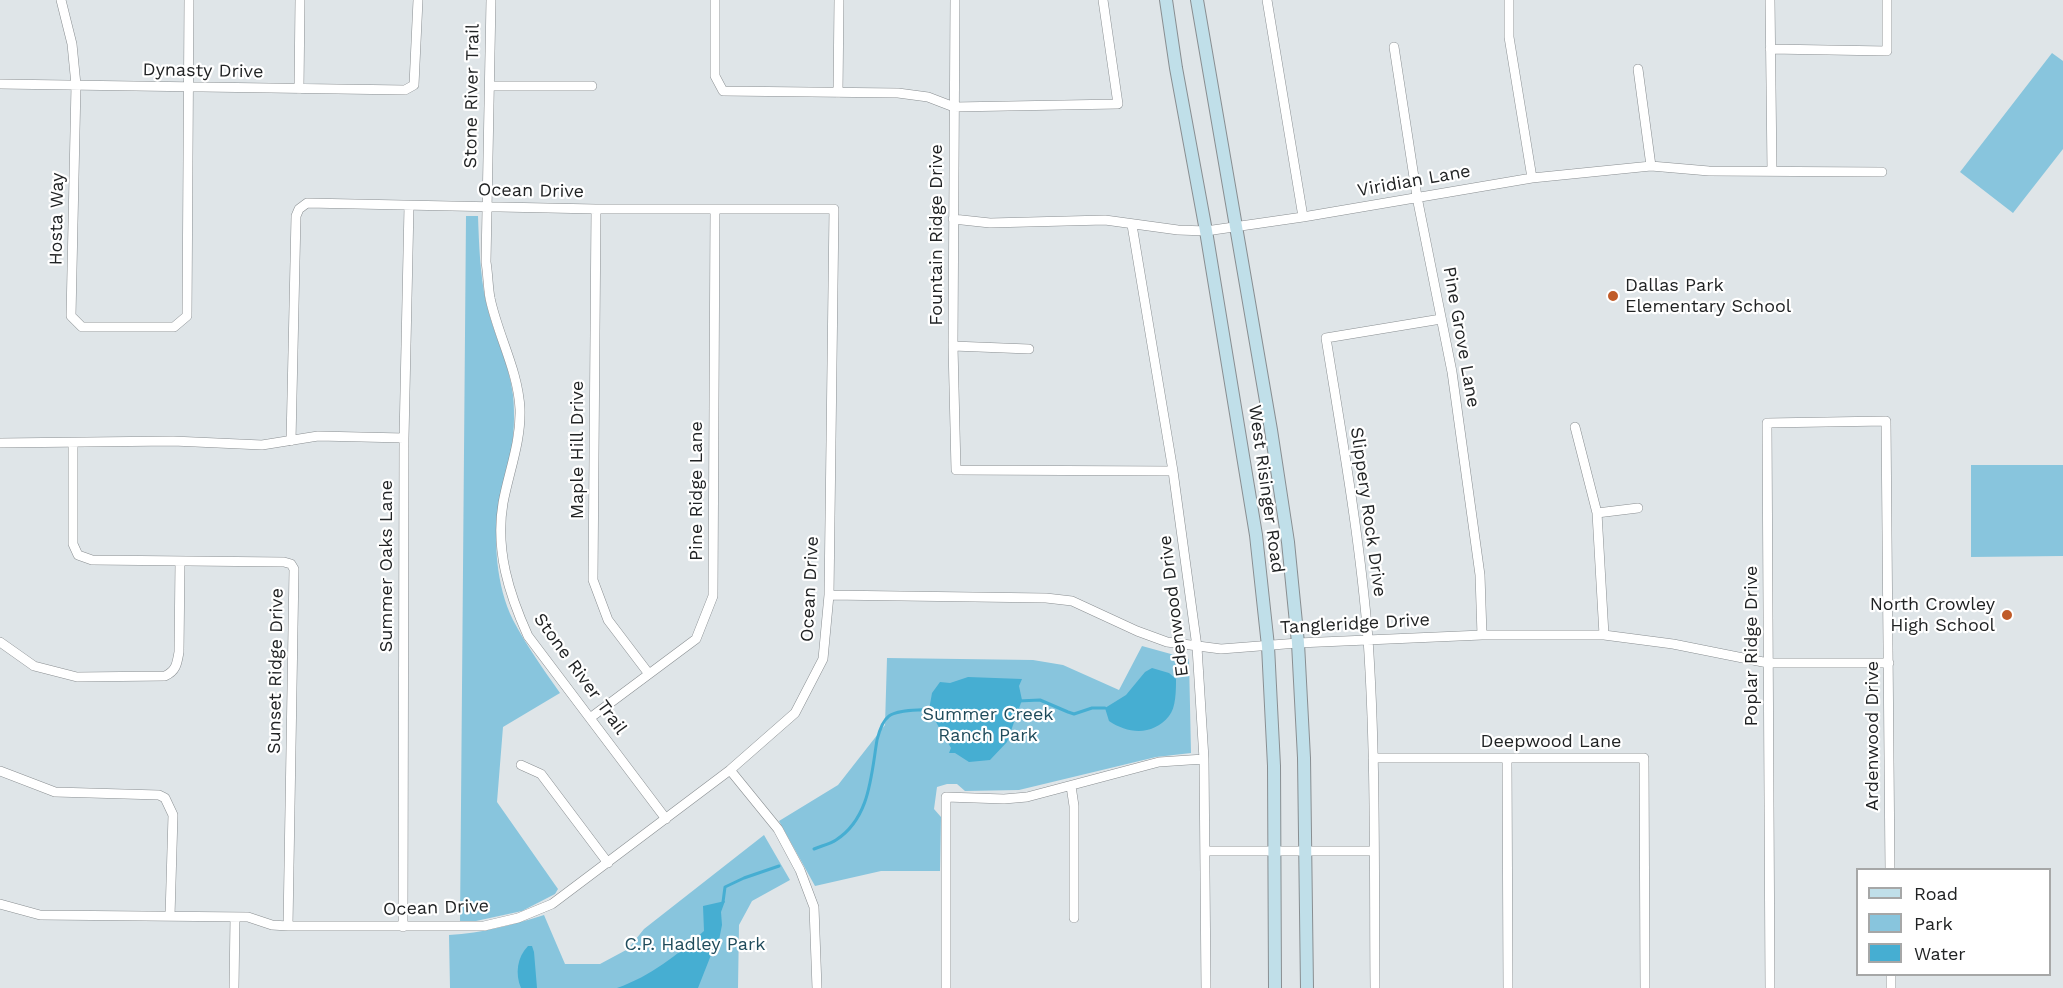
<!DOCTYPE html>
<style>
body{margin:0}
#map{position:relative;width:2063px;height:988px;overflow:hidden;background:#dfe5e8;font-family:"Work Sans",sans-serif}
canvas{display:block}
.legend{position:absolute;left:1856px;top:868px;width:195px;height:108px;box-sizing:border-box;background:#fff;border:2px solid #a6a7a7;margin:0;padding:8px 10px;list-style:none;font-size:18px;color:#212324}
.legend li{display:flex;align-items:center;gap:12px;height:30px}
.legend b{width:30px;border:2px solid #a6a7a7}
</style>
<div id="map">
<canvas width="2063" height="988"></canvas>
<ul class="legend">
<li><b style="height:8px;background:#c0dfe9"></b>Road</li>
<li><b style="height:16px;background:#88c5dd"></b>Park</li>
<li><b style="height:16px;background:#46aed2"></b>Water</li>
</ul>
</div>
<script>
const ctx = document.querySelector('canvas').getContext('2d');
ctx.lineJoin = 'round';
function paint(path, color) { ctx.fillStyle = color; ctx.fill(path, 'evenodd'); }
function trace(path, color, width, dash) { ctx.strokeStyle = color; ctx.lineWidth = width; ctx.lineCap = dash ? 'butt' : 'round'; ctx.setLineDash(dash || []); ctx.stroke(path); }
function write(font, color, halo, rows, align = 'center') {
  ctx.font = font + ' "Work Sans",sans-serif'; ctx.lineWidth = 4.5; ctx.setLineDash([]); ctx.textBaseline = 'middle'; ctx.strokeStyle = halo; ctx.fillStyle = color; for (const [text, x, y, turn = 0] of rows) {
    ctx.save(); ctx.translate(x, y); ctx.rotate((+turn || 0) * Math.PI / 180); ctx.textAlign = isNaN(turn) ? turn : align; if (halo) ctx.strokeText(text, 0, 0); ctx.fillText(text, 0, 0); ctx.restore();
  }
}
const green = new Path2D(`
 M 2052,53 L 2063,61 L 2063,149 L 2013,213 L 1960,172 Z
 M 466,216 L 478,216 C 479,244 480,274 486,302 C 493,334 509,362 513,395 C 515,415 514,438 510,458 C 508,473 501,488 499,503 C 493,540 496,585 513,620 C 526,645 544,670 560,693 L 503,727 L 497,802 L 558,889 L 555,894 L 522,911 L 476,921 L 460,922 Z
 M 1971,465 L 2063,465 L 2063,556 L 1971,557 Z
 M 1142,646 L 1189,659 L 1191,753 L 1156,757 L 1019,790 L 965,791 L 957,784 L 947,784 L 937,787 L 934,809 L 941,817 L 940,871 L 881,871 L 815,886 L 779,821 L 838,785 L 885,725 L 887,658 L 1033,660 L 1063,665 L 1119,690 Z
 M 764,835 L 790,880 L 752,901 L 739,925 L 738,988 L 450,988 L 449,935 C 483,933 512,925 544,915 L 565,964 L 600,964 L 628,949 L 644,929 Z`);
const water = new Path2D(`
 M 1152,668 L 1169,673 L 1176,679 C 1176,690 1176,708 1169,716 C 1153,736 1128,734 1109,721 L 1105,708 L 1126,695 L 1145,672 Z
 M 968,677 L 1022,679 L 1019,686 L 1022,700 L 1007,742 L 990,760 L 969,762 L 955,753 L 949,753 L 951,748 L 929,710 L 932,693 L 940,682 L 950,683 Z
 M 725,901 L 721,912 L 722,925 L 719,940 L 711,955 L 698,988 L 617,988 C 651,976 677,955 704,931 L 703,906 Z
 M 528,946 L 532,946 L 534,952 L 537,988 L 521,988 C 515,974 517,957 528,946 Z`);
const stream = new Path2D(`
 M 1018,701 L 1040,700 L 1068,712 L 1074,714 L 1092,708 L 1105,708
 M 814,849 C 821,846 830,844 836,840 C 870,818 871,776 877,740 C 879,732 882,721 889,716 C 899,709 919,711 931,709
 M 723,902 L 725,887 L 744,878 L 779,866`);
const minor = new Path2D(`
 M 61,0 L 72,44 L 76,85 L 71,316 L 82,327 L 174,327 L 187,316 L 189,0
 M 491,0 L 486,262 C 488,274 488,287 490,298 C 498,336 518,370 520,409 C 521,442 509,471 503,503 C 495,550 509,594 528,636 L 666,819
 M 715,0 L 715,76 L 723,91 L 898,93 L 928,97 L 954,107 L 1118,104 L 1103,0
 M 955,0 L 953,346 L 956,470 L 1173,471
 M 1267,0 L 1303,217
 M 1509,0 L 1509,37 L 1532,178
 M 1770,0 L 1772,171
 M 1394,47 L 1417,197 L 1452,372 L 1480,575 L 1482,635
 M 1770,49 L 1887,51 L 1887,0
 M 1638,69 L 1651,166
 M 0,84 L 405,90 L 414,85 L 418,0
 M 490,86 L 592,86
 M 299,89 L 300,0
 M 838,93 L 839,0
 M 596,209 L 593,580 L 608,620 L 649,674
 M 953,219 L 990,223 L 1105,220 L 1178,230 L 1206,231 L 1303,217 L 1532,178 L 1651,166 L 1709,171 L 1882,172
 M 1132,225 L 1173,471 L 1197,647 L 1204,759 L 1206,988
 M 953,346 L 1029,349
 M 1575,427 L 1597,513 L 1604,635
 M 0,443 L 173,441 L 262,445 L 318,436 L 404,438
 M 73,443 L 73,544 L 78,555 L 92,560 L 284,562 L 291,564 L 294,569 L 288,926
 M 1597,513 L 1638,508
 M 829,595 L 1046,598 L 1072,601 L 1137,631 L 1167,642 L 1221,649 L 1298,643 L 1482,635 L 1604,635 L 1673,644 L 1768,663 L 1889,663
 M 0,642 L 34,666 L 77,677 L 165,676 C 176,671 177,664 179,652 L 180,562
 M 590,718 L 696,639 L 713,596 L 715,209
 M 1373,758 L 1644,758 L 1645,988
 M 1507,759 L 1508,988
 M 521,765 L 541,774 L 608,863
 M 730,770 L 778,829 L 800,870 L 814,907 L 817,988
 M 0,771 L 55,792 L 159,795 L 165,798 L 173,815 L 170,916
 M 1071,786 L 1074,806 L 1074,918
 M 1205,851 L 1374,851
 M 0,904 L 40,915 L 248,917 L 272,925 L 288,926 L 484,926 L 518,918 L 552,904 L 730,770 L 795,713 L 823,659 L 829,595 L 834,209 L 596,209 L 307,203 L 299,209 L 296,216 L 291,441
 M 403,927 L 404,438 L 409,206
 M 1891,974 L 1891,988
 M 234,988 L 235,917
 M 946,988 L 946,797 L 1004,799 L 1027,797 L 1159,762 L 1204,759
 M 1375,988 C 1374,872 1376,755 1368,639 C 1360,538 1342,438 1326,338 L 1441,319
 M 1770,988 L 1767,423 L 1886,421 L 1890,870`);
const secondary = new Path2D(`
 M 1166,0 L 1176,68 L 1206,231 L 1256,535 L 1268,646 L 1274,766 L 1275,988
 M 1197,0 L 1271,430 L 1288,542 L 1298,643 L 1304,758 L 1307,988`);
const markers = [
 [1613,296,6,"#c05b28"],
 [2007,615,6,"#c05b28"]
];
const streetNames = [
 ["Dynasty Drive",203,71,1],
 ["Stone River Trail",472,96,-89],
 ["Viridian Lane",1414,181,-10],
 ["Ocean Drive",531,191,1],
 ["Hosta Way",57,219,-89],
 ["Fountain Ridge Drive",937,235,-90],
 ["Pine Grove Lane",1461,337,80],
 ["Maple Hill Drive",578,450,-90],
 ["West Risinger Road",1266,489,82],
 ["Pine Ridge Lane",697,491,-90],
 ["Slippery Rock Drive",1368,512,82],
 ["Summer Oaks Lane",387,566,-90],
 ["Ocean Drive",810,589,-87],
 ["Edenwood Drive",1174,606,-97],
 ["Tangleridge Drive",1355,624,-3],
 ["Poplar Ridge Drive",1752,646,-90],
 ["Sunset Ridge Drive",276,671,-89],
 ["Stone River Trail",580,674,54],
 ["Ardenwood Drive",1873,736,-90],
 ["Deepwood Lane",1551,742],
 ["Ocean Drive",436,908,-2]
];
const poiNames = [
 ["Dallas Park",1625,286],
 ["Elementary School",1625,307],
 ["North Crowley",1995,605,"right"],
 ["High School",1995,626,"right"]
];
const parkNames = [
 ["Summer Creek",988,715],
 ["Ranch Park",988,736],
 ["C.P. Hadley Park",695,945]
];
paint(green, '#88c5dd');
paint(water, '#46aed2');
trace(stream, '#46aed2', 3);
trace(minor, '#898e91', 10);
trace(secondary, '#898e91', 14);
trace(minor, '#fff', 9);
trace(secondary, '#c0dfe9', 12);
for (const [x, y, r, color] of markers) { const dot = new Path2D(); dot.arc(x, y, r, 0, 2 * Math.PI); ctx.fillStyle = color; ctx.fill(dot); trace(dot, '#fff', 2); }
write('18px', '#212324', '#fff', streetNames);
write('18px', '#212324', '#fff', poiNames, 'left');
write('18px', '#1f4b5b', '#fff', parkNames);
</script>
